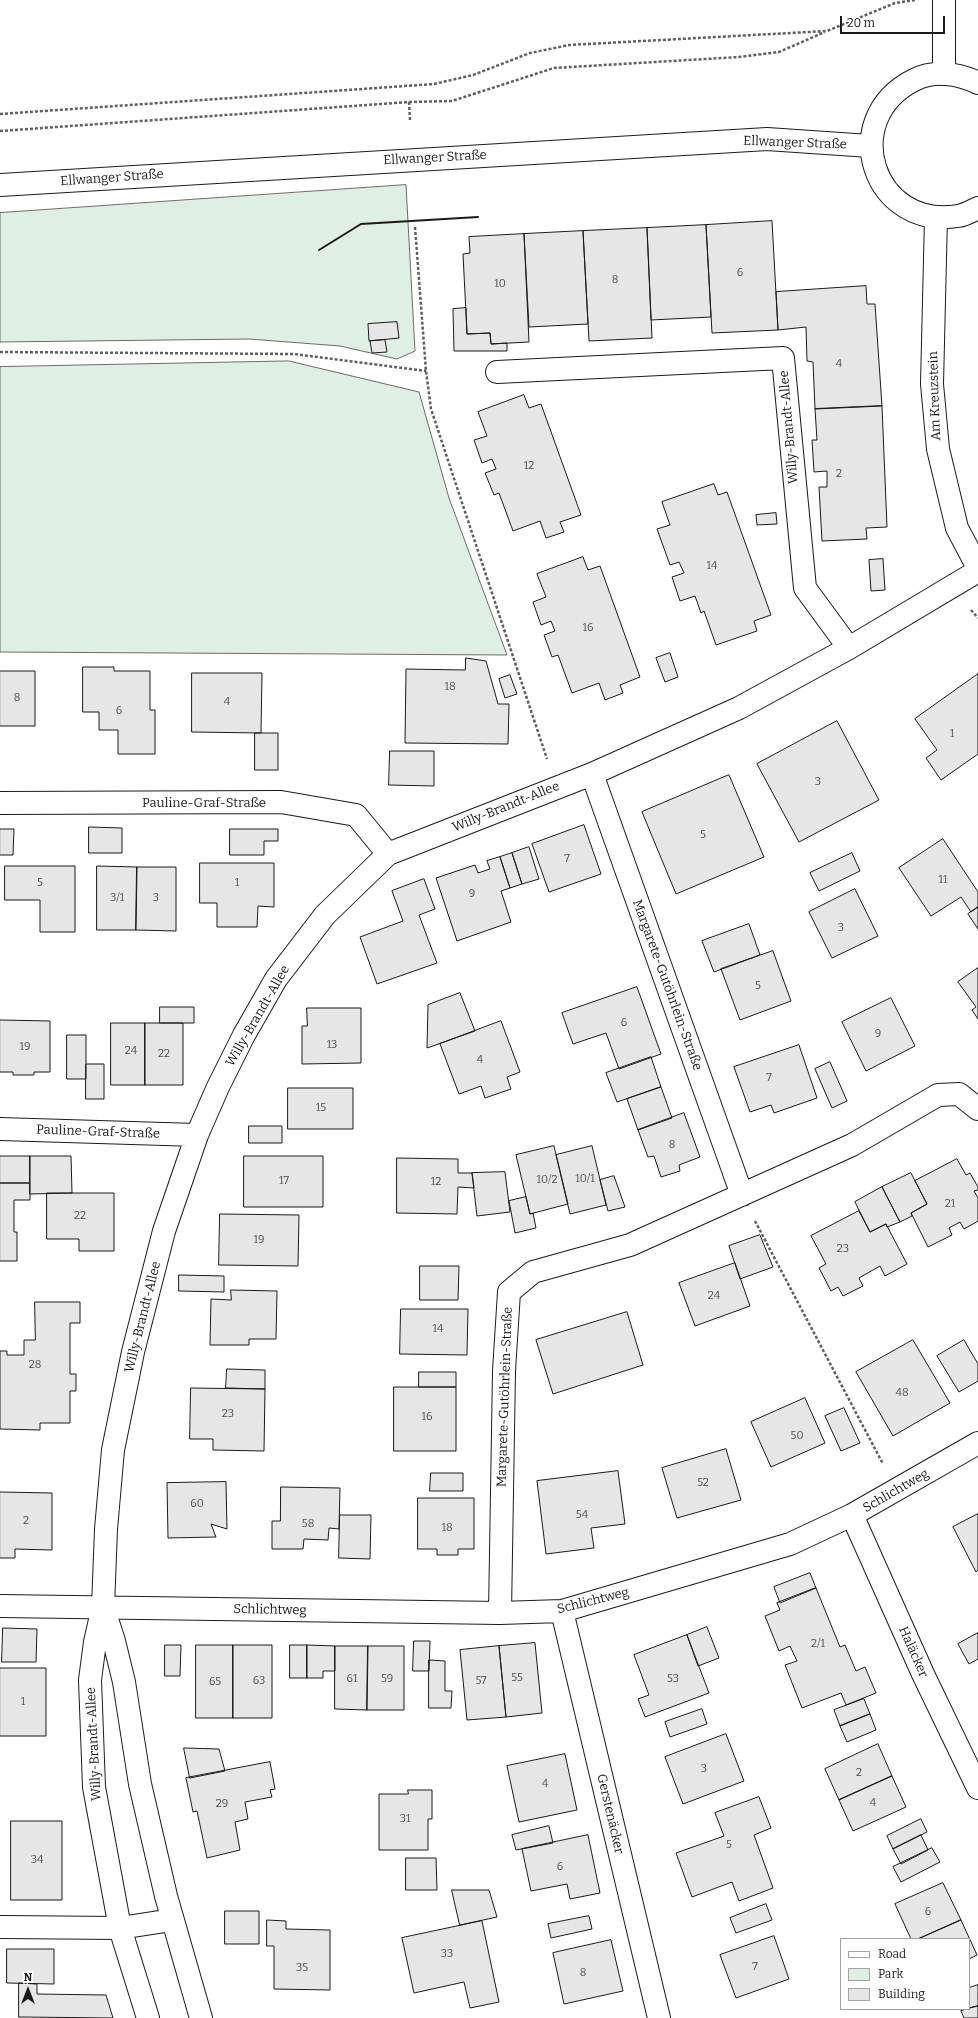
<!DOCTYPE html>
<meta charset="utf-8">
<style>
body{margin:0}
#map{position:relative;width:978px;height:2018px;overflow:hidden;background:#fff;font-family:Bitter,serif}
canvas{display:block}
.legend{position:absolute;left:840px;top:1938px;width:130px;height:72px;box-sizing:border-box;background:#fff;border:1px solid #a3a3a3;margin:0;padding:5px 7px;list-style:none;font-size:12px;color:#1a1a1a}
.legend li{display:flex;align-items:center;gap:8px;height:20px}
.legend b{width:20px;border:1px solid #a3a3a3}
.north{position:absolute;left:8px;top:1970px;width:40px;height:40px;-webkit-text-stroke:3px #fff;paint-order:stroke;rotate:0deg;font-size:11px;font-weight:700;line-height:16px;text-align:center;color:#1a1a1a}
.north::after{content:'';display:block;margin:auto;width:14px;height:18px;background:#1a1a1a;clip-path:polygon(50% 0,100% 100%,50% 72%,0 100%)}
.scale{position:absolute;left:840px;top:16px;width:105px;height:18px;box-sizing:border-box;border:2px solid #1a1a1a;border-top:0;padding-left:5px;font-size:12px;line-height:14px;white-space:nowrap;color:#1a1a1a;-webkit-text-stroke:3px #fff;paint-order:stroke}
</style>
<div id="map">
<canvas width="978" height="2018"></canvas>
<ul class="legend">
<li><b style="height:5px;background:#fff"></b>Road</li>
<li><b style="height:11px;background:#e0efe3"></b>Park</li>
<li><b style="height:11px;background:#e6e6e6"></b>Building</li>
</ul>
<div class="north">N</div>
<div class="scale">20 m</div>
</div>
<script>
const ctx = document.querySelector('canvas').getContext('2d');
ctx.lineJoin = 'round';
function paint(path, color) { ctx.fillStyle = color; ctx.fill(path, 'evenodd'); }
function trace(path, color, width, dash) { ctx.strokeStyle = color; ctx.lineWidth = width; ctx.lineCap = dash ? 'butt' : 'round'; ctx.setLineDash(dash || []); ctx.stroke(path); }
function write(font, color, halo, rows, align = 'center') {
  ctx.font = font + ' Bitter,serif'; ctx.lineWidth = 3; ctx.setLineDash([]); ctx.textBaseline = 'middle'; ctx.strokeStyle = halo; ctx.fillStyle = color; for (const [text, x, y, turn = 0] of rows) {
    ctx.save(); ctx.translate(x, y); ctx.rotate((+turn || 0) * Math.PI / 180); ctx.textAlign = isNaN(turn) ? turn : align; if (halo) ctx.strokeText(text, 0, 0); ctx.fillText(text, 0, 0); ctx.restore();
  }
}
const green = new Path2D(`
 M 406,185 L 415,351 L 397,359 L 340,346 L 249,339 L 0,342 L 0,213 Z
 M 289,361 L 419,392 L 449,498 L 507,655 L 0,652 L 0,367 Z`);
const building = new Path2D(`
 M 772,221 L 778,330 L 712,333 L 706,225 Z
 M 706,225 L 711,317 L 651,320 L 647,228 Z
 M 647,228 L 652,338 L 589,341 L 583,231 Z
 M 583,231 L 588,324 L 529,327 L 524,234 Z
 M 524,234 L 529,342 L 491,344 L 490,333 L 467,334 L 463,254 L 470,253 L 469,237 Z
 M 866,286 L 867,304 L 875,304 L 882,406 L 815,409 L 813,362 L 807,361 L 806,327 L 778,330 L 776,292 Z
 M 466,308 L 467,334 L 490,333 L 491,344 L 507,343 L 507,351 L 454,351 L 453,309 Z
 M 397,322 L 399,338 L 369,341 L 368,324 Z
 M 385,340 L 387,352 L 372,353 L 370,341 Z
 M 524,395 L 529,408 L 541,404 L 581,515 L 560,522 L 564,532 L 546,538 L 540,521 L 513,531 L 499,493 L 494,495 L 485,473 L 496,469 L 492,459 L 482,463 L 474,440 L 487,436 L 478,412 Z
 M 882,406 L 887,527 L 866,528 L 867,539 L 822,541 L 819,487 L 827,487 L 827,471 L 814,472 L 812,440 L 817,440 L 815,409 Z
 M 714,484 L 718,495 L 727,492 L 771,615 L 754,621 L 757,631 L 716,645 L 704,611 L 701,613 L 695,596 L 680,601 L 672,577 L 684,573 L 679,562 L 670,565 L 657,529 L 670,525 L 662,502 Z
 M 776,513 L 777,524 L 757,525 L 756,515 Z
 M 583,557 L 588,570 L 600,566 L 640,677 L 620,685 L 623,693 L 605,700 L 599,683 L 572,693 L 558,655 L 552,657 L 544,635 L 555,631 L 551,621 L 541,625 L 533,602 L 546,597 L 537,574 Z
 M 883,559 L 885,590 L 871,591 L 869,560 Z
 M 670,653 L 678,677 L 665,682 L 656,658 Z
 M 466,658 L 486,661 L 498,704 L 509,704 L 508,744 L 405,743 L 406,669 L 465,670 Z
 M 83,667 L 114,667 L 114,671 L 150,671 L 150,710 L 155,710 L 155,754 L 118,754 L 118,730 L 99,730 L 99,712 L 83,712 Z
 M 0,671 L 35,671 L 35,726 L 0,726 Z
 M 192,673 L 262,673 L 261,733 L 192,732 Z
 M 978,674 L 978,754 L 941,780 L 926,758 L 937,750 L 915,719 Z
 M 510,675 L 517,694 L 505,698 L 499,679 Z
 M 837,721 L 879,800 L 799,842 L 757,764 Z
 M 255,733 L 278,733 L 278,770 L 255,770 Z
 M 390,751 L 434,751 L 434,786 L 389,785 Z
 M 729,775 L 764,857 L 676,894 L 642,812 Z
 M 584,825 L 601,874 L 549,892 L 532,844 Z
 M 89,827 L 122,828 L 122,853 L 89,853 Z
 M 0,829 L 14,829 L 13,855 L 0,855 Z
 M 230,829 L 278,829 L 278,841 L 264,841 L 264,855 L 230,855 Z
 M 943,839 L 978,892 L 978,907 L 971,912 L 961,897 L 931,916 L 899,868 Z
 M 529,847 L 539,879 L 522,884 L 512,853 Z
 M 512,853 L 522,884 L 510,888 L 500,857 Z
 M 852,853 L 860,871 L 819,891 L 810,873 Z
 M 500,857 L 510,888 L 501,891 L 511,922 L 457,941 L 436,878 L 475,865 L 478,873 L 490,869 L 487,861 Z
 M 200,863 L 274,863 L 274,907 L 258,906 L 257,927 L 217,927 L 217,903 L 200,903 Z
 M 5,866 L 75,866 L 75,932 L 40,932 L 40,900 L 5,900 Z
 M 97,866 L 137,867 L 136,930 L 97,930 Z
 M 137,867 L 176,867 L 176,931 L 136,930 Z
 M 424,879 L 435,909 L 419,915 L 437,963 L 377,984 L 360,937 L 403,921 L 392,891 Z
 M 855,889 L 878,936 L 832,958 L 809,912 Z
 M 978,907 L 978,929 L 968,914 Z
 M 749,924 L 760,955 L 714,972 L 702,941 Z
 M 773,951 L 791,1001 L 740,1020 L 721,969 Z
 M 978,968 L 978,1019 L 972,1010 L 976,1007 L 958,982 Z
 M 637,987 L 661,1054 L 619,1069 L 606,1033 L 573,1044 L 562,1013 Z
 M 460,993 L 475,1031 L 427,1048 L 428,1005 Z
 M 891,998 L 915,1046 L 866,1071 L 842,1022 Z
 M 160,1007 L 194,1007 L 194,1023 L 160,1023 Z
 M 307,1008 L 361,1008 L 361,1063 L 302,1064 L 302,1026 L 307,1026 Z
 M 0,1020 L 50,1021 L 50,1072 L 34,1072 L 34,1075 L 13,1075 L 13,1072 L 0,1072 Z
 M 501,1021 L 520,1072 L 507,1077 L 511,1089 L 485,1098 L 481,1086 L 459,1094 L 440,1044 Z
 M 111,1023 L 145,1023 L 145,1085 L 111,1085 Z
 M 145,1023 L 183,1023 L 183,1085 L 145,1085 Z
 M 67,1035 L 86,1035 L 86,1079 L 67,1079 Z
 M 799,1045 L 817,1098 L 774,1113 L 771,1105 L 750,1112 L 734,1067 Z
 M 651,1057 L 661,1087 L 617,1102 L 606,1073 Z
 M 830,1062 L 847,1101 L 832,1108 L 815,1069 Z
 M 86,1064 L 104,1064 L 104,1099 L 86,1099 Z
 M 661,1087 L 672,1118 L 638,1130 L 627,1099 Z
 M 288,1088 L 353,1088 L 353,1129 L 288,1129 Z
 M 684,1113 L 700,1157 L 679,1165 L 680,1171 L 661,1177 L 654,1156 L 648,1157 L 638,1130 Z
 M 249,1126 L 282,1126 L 282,1143 L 249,1143 Z
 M 554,1146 L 568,1204 L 530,1214 L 516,1155 Z
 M 592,1146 L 606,1205 L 570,1214 L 556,1155 Z
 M 0,1156 L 30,1156 L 30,1183 L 0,1183 Z
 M 30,1156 L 71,1156 L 72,1193 L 30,1194 Z
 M 244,1156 L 323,1156 L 323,1207 L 244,1207 Z
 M 397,1158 L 458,1159 L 458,1173 L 472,1173 L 474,1188 L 458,1187 L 457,1214 L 397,1213 Z
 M 957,1159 L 966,1175 L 970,1173 L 978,1187 L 978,1190 L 974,1191 L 978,1198 L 978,1221 L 964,1229 L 960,1222 L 949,1228 L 952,1235 L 928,1247 L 911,1213 L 927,1204 L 915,1181 Z
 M 505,1172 L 510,1212 L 477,1216 L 472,1173 Z
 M 911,1173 L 927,1204 L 911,1213 L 912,1216 L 900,1222 L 882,1187 Z
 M 614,1176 L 625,1207 L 608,1211 L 600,1180 Z
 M 0,1183 L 30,1183 L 30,1200 L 14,1200 L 14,1232 L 17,1232 L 17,1261 L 0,1261 Z
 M 882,1187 L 900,1222 L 887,1227 L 886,1224 L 870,1232 L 855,1202 Z
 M 47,1193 L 114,1193 L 114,1251 L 79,1251 L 79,1239 L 47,1239 Z
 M 526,1197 L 530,1214 L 533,1213 L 536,1228 L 515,1233 L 509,1201 Z
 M 859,1211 L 870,1232 L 886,1224 L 907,1264 L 885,1276 L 880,1266 L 859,1278 L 863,1286 L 843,1296 L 838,1287 L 831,1291 L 819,1268 L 826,1264 L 811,1236 Z
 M 220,1214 L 299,1215 L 298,1266 L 219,1265 Z
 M 760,1235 L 773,1267 L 740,1279 L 729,1246 Z
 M 735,1263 L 750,1306 L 695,1326 L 679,1283 Z
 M 420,1266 L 459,1266 L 458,1300 L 420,1300 Z
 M 179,1275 L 224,1276 L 224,1292 L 179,1291 Z
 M 231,1290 L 277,1291 L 276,1339 L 249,1339 L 249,1345 L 210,1345 L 211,1299 L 231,1300 Z
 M 35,1302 L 80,1302 L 80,1323 L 70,1323 L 70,1374 L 76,1374 L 76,1391 L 70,1391 L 70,1423 L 40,1423 L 40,1430 L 0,1429 L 0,1351 L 7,1351 L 7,1355 L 24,1355 L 24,1340 L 35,1340 Z
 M 401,1309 L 468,1309 L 467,1355 L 400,1354 Z
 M 627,1312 L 643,1365 L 553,1394 L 536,1340 Z
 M 913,1340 L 950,1403 L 893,1436 L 856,1372 Z
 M 964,1340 L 978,1364 L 978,1381 L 959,1392 L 937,1356 Z
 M 227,1369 L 265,1370 L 265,1389 L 226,1388 Z
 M 419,1372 L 456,1372 L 456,1387 L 419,1387 Z
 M 394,1387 L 456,1387 L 456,1451 L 394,1451 Z
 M 191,1388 L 265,1389 L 264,1451 L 213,1450 L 213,1439 L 190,1439 Z
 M 805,1398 L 825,1443 L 771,1467 L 751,1422 Z
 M 844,1408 L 860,1443 L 841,1451 L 825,1416 Z
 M 726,1449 L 741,1500 L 677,1518 L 662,1468 Z
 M 618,1471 L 625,1524 L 591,1528 L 594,1548 L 546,1554 L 537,1481 Z
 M 431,1473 L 463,1473 L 463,1491 L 430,1491 Z
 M 226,1482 L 227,1529 L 211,1524 L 216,1537 L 168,1538 L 167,1483 Z
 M 281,1487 L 340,1488 L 339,1529 L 329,1528 L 328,1540 L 304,1539 L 303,1549 L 272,1549 L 272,1521 L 280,1521 Z
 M 0,1492 L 52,1493 L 52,1550 L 15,1549 L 15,1558 L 0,1558 Z
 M 418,1498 L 474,1498 L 474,1549 L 458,1549 L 458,1555 L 437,1555 L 437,1549 L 418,1549 Z
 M 978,1514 L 978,1570 L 976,1572 L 953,1527 Z
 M 340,1515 L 371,1515 L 370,1559 L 339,1558 Z
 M 810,1573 L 816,1588 L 780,1603 L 774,1587 Z
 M 816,1588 L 840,1647 L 845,1645 L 856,1671 L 865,1667 L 876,1693 L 846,1705 L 841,1693 L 802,1708 L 785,1665 L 797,1661 L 790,1646 L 779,1651 L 765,1616 L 780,1610 L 777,1603 Z
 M 707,1627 L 719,1658 L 698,1666 L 687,1635 Z
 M 3,1628 L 37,1629 L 36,1662 L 2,1662 Z
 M 978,1633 L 978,1659 L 969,1664 L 958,1644 Z
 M 687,1635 L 709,1693 L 645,1717 L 638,1699 L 649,1695 L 634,1655 Z
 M 414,1641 L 430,1641 L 429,1671 L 413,1671 Z
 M 535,1643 L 542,1713 L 506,1717 L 499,1646 Z
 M 165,1645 L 181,1645 L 180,1676 L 165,1676 Z
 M 196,1645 L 233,1645 L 233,1718 L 196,1718 Z
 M 233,1645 L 272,1645 L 272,1718 L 233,1718 Z
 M 290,1645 L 307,1645 L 307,1678 L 290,1678 Z
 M 307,1645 L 335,1646 L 335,1671 L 323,1671 L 323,1678 L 307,1678 Z
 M 335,1646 L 368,1646 L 367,1710 L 335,1709 Z
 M 368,1646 L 404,1646 L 404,1710 L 367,1710 Z
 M 499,1646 L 506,1717 L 467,1720 L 460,1650 Z
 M 429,1660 L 445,1661 L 445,1691 L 452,1691 L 451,1708 L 429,1708 Z
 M 0,1668 L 46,1668 L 46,1736 L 0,1736 Z
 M 864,1699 L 870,1714 L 840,1726 L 834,1710 Z
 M 702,1709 L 707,1724 L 670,1737 L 665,1722 Z
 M 870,1714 L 876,1730 L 847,1742 L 840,1726 Z
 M 726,1734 L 744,1781 L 683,1804 L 665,1757 Z
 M 878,1744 L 892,1776 L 839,1800 L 825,1769 Z
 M 184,1748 L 219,1749 L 225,1771 L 190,1778 Z
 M 565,1754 L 577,1810 L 519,1822 L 507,1766 Z
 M 270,1762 L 275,1789 L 270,1790 L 272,1797 L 245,1802 L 248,1819 L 235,1822 L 240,1850 L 207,1858 L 197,1811 L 193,1812 L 186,1778 Z
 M 892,1776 L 906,1807 L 853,1831 L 839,1800 Z
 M 408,1790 L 432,1790 L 432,1819 L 428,1819 L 428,1850 L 379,1850 L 379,1794 L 408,1794 Z
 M 759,1797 L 771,1828 L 754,1835 L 773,1888 L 739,1901 L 732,1882 L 692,1897 L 676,1853 L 724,1836 L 715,1813 Z
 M 921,1819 L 927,1832 L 893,1849 L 887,1836 Z
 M 11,1821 L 62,1821 L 62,1900 L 11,1900 Z
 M 549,1826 L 553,1843 L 516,1850 L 512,1835 Z
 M 588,1835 L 600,1893 L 570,1899 L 567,1884 L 531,1891 L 522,1849 Z
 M 921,1835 L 928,1850 L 901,1864 L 893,1849 Z
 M 932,1848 L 940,1862 L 901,1882 L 893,1867 Z
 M 406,1858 L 436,1858 L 437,1890 L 406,1890 Z
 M 943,1883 L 961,1920 L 918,1939 L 911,1939 L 895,1904 Z
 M 452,1890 L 489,1890 L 497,1917 L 460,1925 Z
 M 766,1904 L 772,1920 L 736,1933 L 730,1918 Z
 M 225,1911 L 259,1911 L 259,1944 L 225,1944 Z
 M 589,1916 L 592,1929 L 551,1938 L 548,1924 Z
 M 267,1920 L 286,1921 L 286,1929 L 330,1930 L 330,1990 L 274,1989 L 274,1946 L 267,1946 Z
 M 961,1920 L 977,1955 L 969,1959 L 969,1939 L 918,1939 Z
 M 482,1921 L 499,2002 L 470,2008 L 464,1982 L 414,1993 L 402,1938 Z
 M 774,1936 L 789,1979 L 736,1998 L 720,1955 Z
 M 611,1940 L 623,1991 L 564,2004 L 553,1953 Z
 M 7,1949 L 54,1949 L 54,1984 L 7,1983 Z
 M 19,1983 L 37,1984 L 37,1994 L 106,1995 L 113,2018 L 19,2017 Z
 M 978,1985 L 978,2006 L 969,2008 L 969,1988 Z
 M 978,2006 L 978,2018 L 964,2018 L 961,2011 Z`);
const path = new Path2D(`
 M 409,102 L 452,101 L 554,68 L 739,57 L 779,52 L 825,32
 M 0,114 L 434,84 L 473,75 L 530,53 L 569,45 L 827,31 L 895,3 L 915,0
 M 0,131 L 409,102 L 410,120
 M 415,227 L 426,371 L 431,409 L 547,759
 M 0,352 L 294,354 L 426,371
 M 971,610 L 978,618
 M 755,1221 L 883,1464`);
const minor = new Path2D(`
 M 944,74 L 944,0
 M 936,217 L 932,384 L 938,449 L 957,528 L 978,568
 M 497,372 L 783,358 L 805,588 L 849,648
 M 592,774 L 742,1195
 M 0,803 L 281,802 L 356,815 L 388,854
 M 0,1129 L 197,1135
 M 852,1515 L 923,1674 L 978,1788
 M 0,1606 L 500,1613 L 562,1611 L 790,1544 L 852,1515 L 978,1443
 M 103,1607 L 114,1641 L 124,1682 L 140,1784 L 166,1896 L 201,2018
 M 562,1611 L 659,2018
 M 500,1613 L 504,1371 L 509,1292 L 533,1272 L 630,1245 L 852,1145 L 938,1095 L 959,1094 L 978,1109
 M 0,1927 L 120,1928 L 172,1920
 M 148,2018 L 120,1928 L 94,1787 L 90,1680 L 95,1642 L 103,1607 L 106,1529 L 113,1450 L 133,1352 L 164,1231 L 197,1135 L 218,1087 L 244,1035 L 276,979 L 325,915 L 388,854 L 592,774 L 739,708 L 849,648 L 978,571`);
const major = new Path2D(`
 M 978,83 C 958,73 934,70 914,80 C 837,119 873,230 958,216 C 965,215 972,211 978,208
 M 0,185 L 767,139 L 870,146`);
const wall = new Path2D(`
 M 319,250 L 361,224 L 478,217`);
const numberNames = [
 ["6",740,273],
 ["8",615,280],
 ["10",500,284],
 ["4",839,364],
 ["12",529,466],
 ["2",839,474],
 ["14",712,566],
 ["16",588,628],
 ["18",450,687],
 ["8",17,698],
 ["4",227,702],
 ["6",119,711],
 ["1",952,734],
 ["3",818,782],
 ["5",703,835],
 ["7",567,859],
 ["11",943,880],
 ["5",40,883],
 ["1",237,883],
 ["9",472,894],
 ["3/1",117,898],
 ["3",156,898],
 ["3",841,928],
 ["5",758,986],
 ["6",624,1023],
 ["9",878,1034],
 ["13",332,1045],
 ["19",25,1047],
 ["24",131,1051],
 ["22",164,1054],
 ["4",480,1060],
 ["7",769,1078],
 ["15",321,1108],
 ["8",672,1145],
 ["10/1",585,1179],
 ["10/2",547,1180],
 ["17",284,1181],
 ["12",436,1182],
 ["21",950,1204],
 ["22",80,1216],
 ["19",259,1240],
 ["23",843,1249],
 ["24",714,1296],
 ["14",438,1329],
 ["28",35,1365],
 ["48",902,1393],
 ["23",228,1414],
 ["16",427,1417],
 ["50",797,1436],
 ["52",703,1483],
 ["60",197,1504],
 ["54",582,1515],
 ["2",26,1521],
 ["58",308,1524],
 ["18",447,1528],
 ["2/1",818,1644],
 ["55",517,1678],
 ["61",352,1679],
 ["59",387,1679],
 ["53",673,1679],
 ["63",259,1681],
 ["57",481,1681],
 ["65",215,1682],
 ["1",23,1702],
 ["3",704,1769],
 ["2",859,1773],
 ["4",545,1784],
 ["4",873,1803],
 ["29",222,1804],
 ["31",405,1819],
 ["5",729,1845],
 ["34",37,1860],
 ["6",560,1867],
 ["6",928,1912],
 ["33",447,1954],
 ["7",755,1967],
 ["35",302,1968],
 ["8",583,1973]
];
const streetNames = [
 ["Ellwanger Straße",795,143,2],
 ["Ellwanger Straße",435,158,-3],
 ["Ellwanger Straße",112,178,-4],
 ["Am Kreuzstein",935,396,-92],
 ["Willy-Brandt-Allee",789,427,-95],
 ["Pauline-Graf-Straße",204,803],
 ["Willy-Brandt-Allee",506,807,-22],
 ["Margarete-Gutöhrlein-Straße",667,985,70],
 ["Willy-Brandt-Allee",258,1016,-60],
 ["Pauline-Graf-Straße",98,1132,2],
 ["Willy-Brandt-Allee",143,1317,-76],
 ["Margarete-Gutöhrlein-Straße",505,1397,-88],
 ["Schlichtweg",896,1491,-30],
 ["Schlichtweg",593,1601,-14],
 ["Schlichtweg",270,1610,1],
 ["Haläcker",913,1652,66],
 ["Willy-Brandt-Allee",94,1744,-93],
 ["Gerstenäcker",610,1814,77]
];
paint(green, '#e0efe3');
trace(green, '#6a6a6a', 1);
paint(building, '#e6e6e6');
trace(building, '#1a1a1a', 1);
trace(minor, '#1a1a1a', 24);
trace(major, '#1a1a1a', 24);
trace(path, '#5f5f5f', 2.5, [3, 2]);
trace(minor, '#fff', 22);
trace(major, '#fff', 22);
trace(wall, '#1a1a1a', 2);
write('11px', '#4d4d4d', null, numberNames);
write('13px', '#1a1a1a', '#fff', streetNames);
</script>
